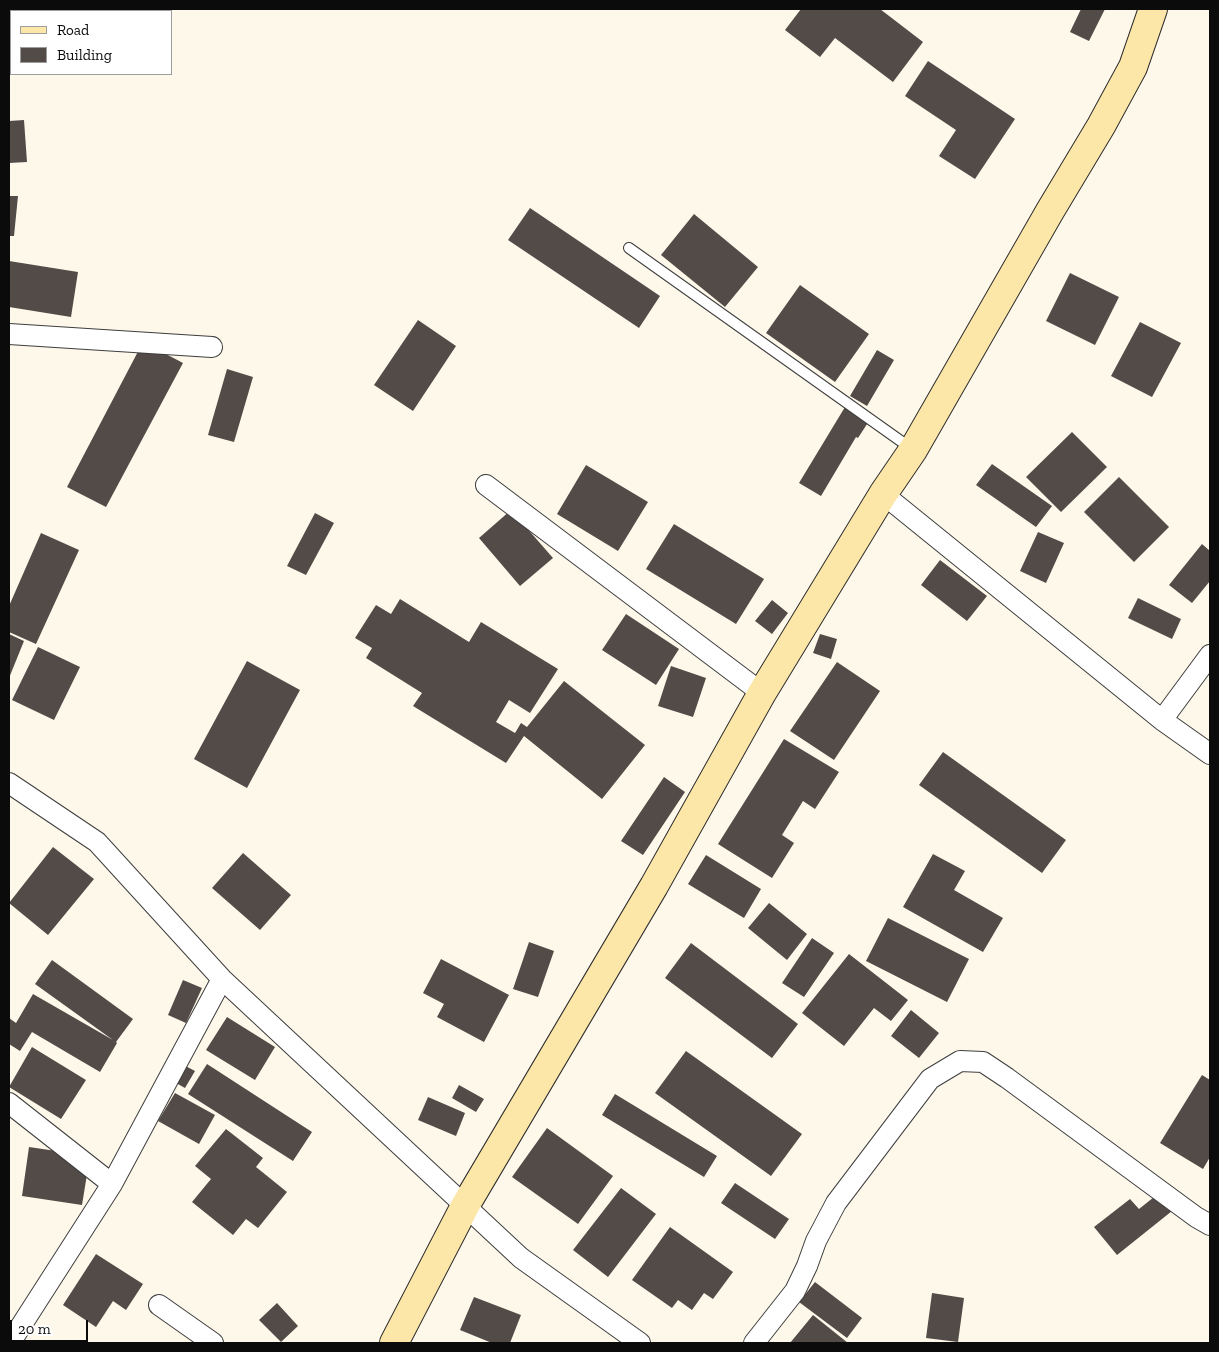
<!DOCTYPE html>
<style>
body{margin:0}
#map{position:relative;width:1219px;height:1352px;overflow:hidden;background:#fef8ea;font-family:"Zilla Slab",serif}
canvas{display:block}
.frame{position:absolute;inset:0;border:10px solid #0b0b0b;pointer-events:none}
.legend{position:absolute;left:10px;top:10px;width:162px;height:65px;box-sizing:border-box;background:#fff;border:1px solid #9d9d9d;margin:0;padding:6px 9px;list-style:none;font-size:15px;color:#0b0b0b}
.legend li{display:flex;align-items:center;gap:10px;height:25px}
.legend b{width:25px;border:1px solid #9d9d9d}
.scale{position:absolute;left:10px;top:1320px;width:78px;height:22px;box-sizing:border-box;border:2px solid #0b0b0b;border-top:0;padding-left:6px;font-size:15px;line-height:18px;white-space:nowrap;color:#0b0b0b;-webkit-text-stroke:4px #fff;paint-order:stroke}
</style>
<div id="map">
<canvas width="1219" height="1352"></canvas>
<div class="frame"></div>
<ul class="legend">
<li><b style="height:6px;background:#fce7a8"></b>Road</li>
<li><b style="height:14px;background:#534b48"></b>Building</li>
</ul>
<div class="scale">20 m</div>
</div>
<script>
const ctx = document.querySelector('canvas').getContext('2d');
ctx.lineJoin = 'round';
function paint(path, color) { ctx.fillStyle = color; ctx.fill(path, 'evenodd'); }
function trace(path, color, width, dash) { ctx.strokeStyle = color; ctx.lineWidth = width; ctx.lineCap = dash ? 'butt' : 'round'; ctx.setLineDash(dash || []); ctx.stroke(path); }
const building = new Path2D(`
 M 801,9 L 880,9 L 923,42 L 893,82 L 835,38 L 820,57 L 785,30 Z
 M 1081,9 L 1105,9 L 1089,41 L 1070,32 Z
 M 928,61 L 1015,119 L 975,179 L 939,156 L 956,130 L 905,96 Z
 M 24,120 L 27,162 L 9,163 L 9,121 Z
 M 9,196 L 18,196 L 14,236 L 9,236 Z
 M 530,208 L 660,296 L 639,328 L 508,240 Z
 M 694,214 L 758,267 L 725,307 L 661,255 Z
 M 9,261 L 78,272 L 71,317 L 9,307 Z
 M 1070,273 L 1119,297 L 1095,345 L 1046,321 Z
 M 800,285 L 869,334 L 835,382 L 766,333 Z
 M 418,320 L 456,346 L 413,411 L 374,385 Z
 M 1140,322 L 1181,343 L 1152,397 L 1111,376 Z
 M 143,342 L 183,363 L 106,507 L 67,487 Z
 M 877,350 L 894,360 L 867,406 L 850,396 Z
 M 227,369 L 253,377 L 234,442 L 208,435 Z
 M 845,407 L 869,421 L 858,438 L 856,437 L 821,496 L 799,483 Z
 M 1072,432 L 1107,467 L 1061,512 L 1026,477 Z
 M 992,464 L 1052,506 L 1036,527 L 976,485 Z
 M 586,465 L 648,502 L 618,551 L 557,514 Z
 M 1119,477 L 1169,527 L 1134,562 L 1084,512 Z
 M 511,510 L 553,558 L 520,586 L 479,538 Z
 M 315,513 L 334,523 L 306,575 L 287,566 Z
 M 674,524 L 764,579 L 736,624 L 646,569 Z
 M 1038,532 L 1064,543 L 1046,583 L 1020,571 Z
 M 41,533 L 79,550 L 36,644 L 9,632 L 9,606 Z
 M 1202,544 L 1210,551 L 1210,581 L 1192,603 L 1169,585 Z
 M 940,560 L 987,596 L 967,621 L 921,585 Z
 M 1138,598 L 1181,619 L 1172,639 L 1128,618 Z
 M 400,599 L 469,642 L 481,622 L 558,669 L 530,713 L 509,700 L 496,722 L 515,733 L 521,723 L 527,727 L 564,681 L 645,745 L 602,799 L 524,736 L 506,763 L 413,706 L 422,693 L 366,658 L 372,648 L 355,638 L 376,605 L 391,614 Z
 M 772,600 L 788,613 L 772,634 L 755,621 Z
 M 626,614 L 679,649 L 656,685 L 602,650 Z
 M 9,634 L 24,641 L 9,678 Z
 M 820,634 L 837,639 L 831,659 L 813,653 Z
 M 38,647 L 80,667 L 54,720 L 12,700 Z
 M 247,661 L 300,690 L 247,788 L 194,759 Z
 M 837,662 L 880,691 L 834,760 L 790,731 Z
 M 671,666 L 706,678 L 693,717 L 658,706 Z
 M 784,739 L 839,772 L 815,809 L 803,801 L 782,835 L 794,843 L 772,878 L 718,844 Z
 M 943,752 L 1066,840 L 1042,873 L 919,785 Z
 M 664,777 L 685,792 L 643,855 L 621,841 Z
 M 53,847 L 94,879 L 48,935 L 9,903 Z
 M 243,853 L 291,895 L 260,930 L 212,888 Z
 M 933,854 L 965,871 L 954,890 L 1003,918 L 983,952 L 903,907 Z
 M 706,855 L 761,889 L 744,918 L 688,884 Z
 M 769,903 L 807,934 L 787,960 L 748,928 Z
 M 888,918 L 969,959 L 947,1002 L 866,961 Z
 M 812,938 L 834,953 L 804,997 L 782,983 Z
 M 529,942 L 554,951 L 538,997 L 513,989 Z
 M 691,943 L 798,1024 L 772,1058 L 665,978 Z
 M 849,954 L 908,1000 L 891,1021 L 874,1008 L 844,1046 L 802,1013 Z
 M 441,959 L 509,995 L 484,1042 L 437,1017 L 444,1004 L 423,993 Z
 M 52,960 L 133,1019 L 116,1042 L 117,1043 L 100,1072 L 32,1032 L 20,1051 L 9,1044 L 9,1018 L 16,1023 L 33,994 L 113,1040 L 35,984 Z
 M 183,980 L 202,988 L 186,1023 L 168,1015 Z
 M 911,1010 L 939,1033 L 919,1058 L 891,1036 Z
 M 227,1017 L 275,1047 L 255,1080 L 206,1050 Z
 M 32,1047 L 86,1080 L 61,1119 L 9,1087 Z
 M 686,1051 L 802,1134 L 771,1176 L 655,1093 Z
 M 178,1062 L 195,1071 L 185,1088 L 169,1079 Z
 M 207,1064 L 312,1132 L 293,1161 L 188,1094 Z
 M 1202,1075 L 1210,1080 L 1210,1157 L 1203,1169 L 1160,1143 Z
 M 459,1085 L 484,1099 L 476,1112 L 452,1098 Z
 M 175,1093 L 215,1115 L 199,1144 L 158,1121 Z
 M 615,1094 L 717,1156 L 704,1177 L 602,1115 Z
 M 428,1097 L 465,1113 L 456,1136 L 418,1120 Z
 M 547,1128 L 613,1176 L 578,1224 L 512,1177 Z
 M 226,1129 L 263,1158 L 256,1167 L 287,1192 L 258,1228 L 246,1219 L 233,1235 L 192,1202 L 211,1179 L 195,1166 Z
 M 29,1147 L 90,1156 L 82,1205 L 22,1196 Z
 M 735,1183 L 789,1219 L 775,1239 L 721,1203 Z
 M 621,1188 L 656,1214 L 608,1277 L 573,1250 Z
 M 1159,1193 L 1172,1211 L 1117,1255 L 1094,1227 L 1130,1199 L 1139,1209 Z
 M 670,1227 L 733,1272 L 713,1299 L 704,1293 L 692,1310 L 678,1300 L 672,1308 L 632,1280 Z
 M 96,1254 L 143,1284 L 126,1310 L 113,1301 L 96,1327 L 63,1305 Z
 M 815,1282 L 862,1318 L 847,1338 L 799,1302 Z
 M 932,1293 L 964,1298 L 958,1342 L 926,1338 Z
 M 474,1297 L 521,1315 L 510,1343 L 492,1343 L 460,1330 Z
 M 277,1303 L 298,1326 L 281,1342 L 259,1320 Z
 M 813,1315 L 848,1343 L 790,1343 Z`);
const lane = new Path2D(`
 M 629,248 L 912,449`);
const street = new Path2D(`
 M 9,334 L 212,347
 M 486,485 L 762,693
 M 883,494 L 1162,720 L 1210,754
 M 1162,720 L 1210,655
 M 9,783 L 97,842 L 222,979 L 521,1258 L 640,1343
 M 9,1103 L 112,1184
 M 159,1305 L 213,1343
 M 10,1343 L 112,1184 L 222,979
 M 754,1343 L 795,1291 L 807,1266 L 816,1241 L 836,1203 L 930,1079 L 960,1061 L 983,1062 L 1007,1078 L 1196,1217 L 1210,1225`);
const secondary = new Path2D(`
 M 394,1343 L 465,1206 L 654,886 L 762,693 L 883,494 L 913,450 L 1050,211 L 1101,126 L 1133,67 L 1153,9`);
paint(building, '#534b48');
trace(lane, '#3e3e3e', 12);
trace(street, '#3e3e3e', 22);
trace(secondary, '#2d2d2d', 30);
trace(lane, '#fff', 10);
trace(street, '#fff', 20);
trace(secondary, '#fce7a8', 28);
</script>
